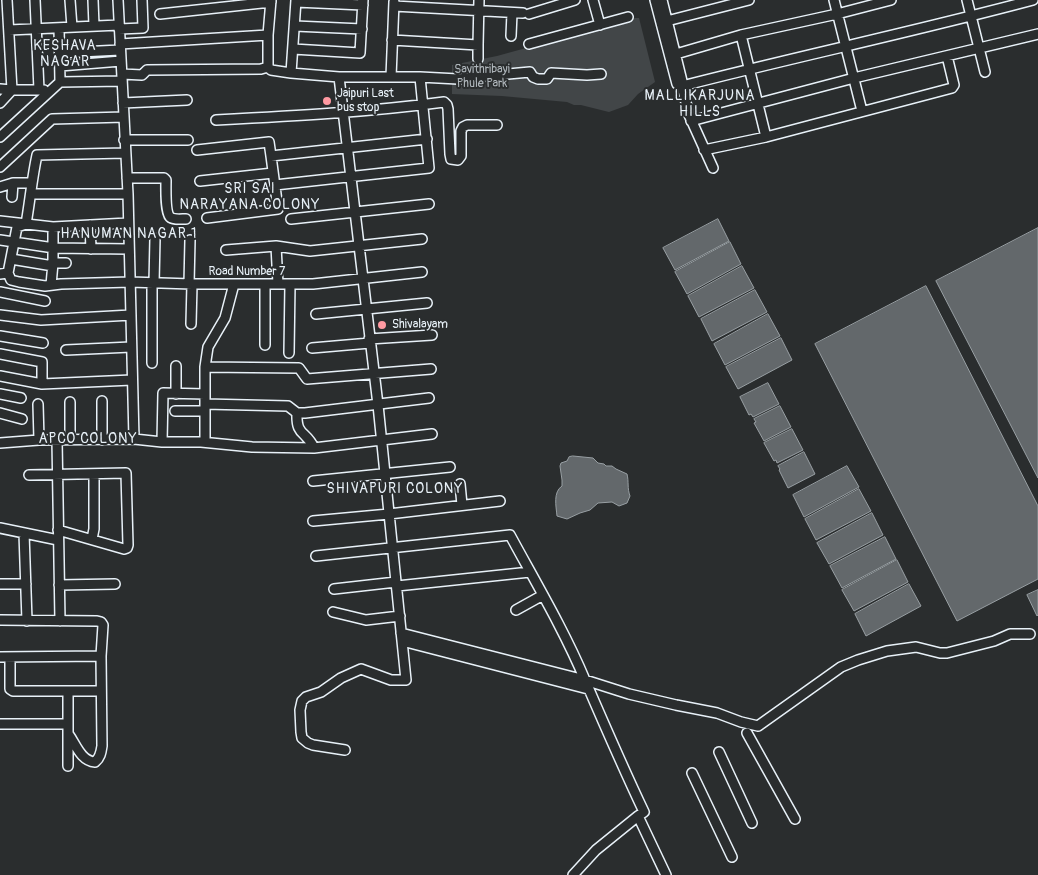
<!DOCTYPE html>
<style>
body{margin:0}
canvas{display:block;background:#2a2d2e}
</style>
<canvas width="1038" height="875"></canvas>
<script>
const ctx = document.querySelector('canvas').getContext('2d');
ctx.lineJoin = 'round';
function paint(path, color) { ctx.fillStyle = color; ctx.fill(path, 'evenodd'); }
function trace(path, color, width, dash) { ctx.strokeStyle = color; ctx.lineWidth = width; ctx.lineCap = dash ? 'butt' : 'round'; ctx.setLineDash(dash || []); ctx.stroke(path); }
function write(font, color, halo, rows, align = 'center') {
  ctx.font = font + ' Pangolin,sans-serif'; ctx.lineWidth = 4; ctx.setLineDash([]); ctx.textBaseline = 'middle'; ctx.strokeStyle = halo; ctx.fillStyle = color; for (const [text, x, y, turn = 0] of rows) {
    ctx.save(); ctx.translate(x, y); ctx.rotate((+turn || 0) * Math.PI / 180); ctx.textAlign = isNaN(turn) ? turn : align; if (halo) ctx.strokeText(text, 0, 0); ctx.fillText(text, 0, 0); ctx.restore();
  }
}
const green = new Path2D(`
 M 635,18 L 639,18 L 655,82 L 638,94 L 628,105 L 609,112 L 581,105 L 574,105 L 567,102 L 502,96 L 452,94 L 452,65 L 497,56 Z`);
const water = new Path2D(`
 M 718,219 L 729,241 L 675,270 L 663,248 Z
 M 1038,228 L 1038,478 L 936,281 Z
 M 730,242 L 741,264 L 687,294 L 675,272 Z
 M 742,266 L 754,288 L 699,317 L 688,296 Z
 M 926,286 L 1038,506 L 1038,579 L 957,621 L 815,344 Z
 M 755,290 L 767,312 L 712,341 L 701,319 Z
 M 768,314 L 780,336 L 725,365 L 714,344 Z
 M 781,338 L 792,360 L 738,389 L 726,367 Z
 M 768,383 L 779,404 L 753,417 L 751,414 L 749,415 L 740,397 Z
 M 780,406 L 791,427 L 764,441 L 754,423 L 756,422 L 754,419 Z
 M 792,429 L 803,450 L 777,463 L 776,460 L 774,461 L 764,443 Z
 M 804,452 L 815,474 L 788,488 L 779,470 L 780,469 L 778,466 Z
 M 573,456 L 593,458 L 598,463 L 604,464 L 606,466 L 612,466 L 616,469 L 627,474 C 629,482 627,488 630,496 L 627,503 L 619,506 L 612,502 L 598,503 L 590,510 L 580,513 L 567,519 L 557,516 C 556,506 553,492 562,486 L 562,480 L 560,466 L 561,463 L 567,461 L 569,457 Z
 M 847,466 L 859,487 L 804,517 L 793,495 Z
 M 859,489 L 871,511 L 816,540 L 805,519 Z
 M 872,513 L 883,535 L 829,564 L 817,543 Z
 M 885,537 L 896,559 L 842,588 L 830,566 Z
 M 897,560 L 908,582 L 854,611 L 842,590 Z
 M 909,584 L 921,606 L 866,636 L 855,614 Z
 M 1038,590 L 1038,615 L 1037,616 L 1027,595 Z`);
const minor = new Path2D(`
 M 35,0 L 39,90
 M 70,0 L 72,27
 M 93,0 L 94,26
 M 118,0 L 128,194 L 134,439
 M 271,0 L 268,35 L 268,67 L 271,70 L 291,73 L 339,77 L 420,77 L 458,79 L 486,76 L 530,72 L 533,77 L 538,79 L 547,79 L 551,73 L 587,75 L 601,74
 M 593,0 L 600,25
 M 655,0 L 677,84 L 682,86 C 799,56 917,31 1033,0
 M 662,0 L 682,81 L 682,86 L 689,115 L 713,168
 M 834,0 L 862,111
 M 967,0 L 985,72
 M 296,2 L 363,5
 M 394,6 L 523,13
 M 160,14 L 271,2
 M 529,14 L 575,0
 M 663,22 L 749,0
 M 295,26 L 362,29
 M 119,29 L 143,28 L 142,0
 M 9,30 L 119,25
 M 741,35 L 766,137
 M 511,36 L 512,13
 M 392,40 L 478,45 L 479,0
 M 120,44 L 268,35
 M 529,44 L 628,17
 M 478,45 L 478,59
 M 293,49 L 360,53 L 363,0
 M 60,53 L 120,50
 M 676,54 L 741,35 L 837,14 L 891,0
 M 60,66 L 121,61
 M 291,73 L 296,0
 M 122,74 L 142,75 L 147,70 L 261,69 L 268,67
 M 339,77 L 378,405 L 406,680 L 391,680 L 361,669 L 341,678 L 321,692 L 306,697 L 302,701 L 300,710 L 301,732 L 302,738 L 308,743 L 313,745 L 345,750
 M 391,77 L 394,2
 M 60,82 L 122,81
 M 0,89 L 12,90 L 44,90
 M 0,103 L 12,90 L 7,0
 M 123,103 L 187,100
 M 216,120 C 293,116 369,112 444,102 L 447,105 L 448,109 L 450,154 L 451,159 L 458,160 L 461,156 L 461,131 L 463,127 L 467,125 L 497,125
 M 691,121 L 854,78 L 1038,34
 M 0,137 L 60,82 L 59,28
 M 124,140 L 188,140
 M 197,150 L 269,142 L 271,156 L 427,139
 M 704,150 L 766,137 L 952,88 L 954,85 L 947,56
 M 0,167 L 52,119 L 124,117
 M 127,178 L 164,178 L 166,180 C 166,187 165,212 170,217 C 173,220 181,219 186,219
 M 200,181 L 273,173
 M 275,185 L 429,168 L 420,77
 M 0,187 L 13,183 L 32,183
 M 32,194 L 128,194
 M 12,197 L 13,183
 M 207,218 L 278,209 L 271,156
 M 291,219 L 429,204
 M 0,221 L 53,227 L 128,223
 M 90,225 L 91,249
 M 0,240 L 54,248 L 129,249
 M 276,246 L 278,284
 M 226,250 L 276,246 L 310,251 L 422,239
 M 11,259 L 53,266
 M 53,263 L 66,263
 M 8,273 L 11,280 L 19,282 L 45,286 L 61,284 L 130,282 L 192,284 L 313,284 L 422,272
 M 0,274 L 8,273 L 17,227 L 26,224 C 30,201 32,178 37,155 L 125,153
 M 154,283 L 155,238
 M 189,284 L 190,240
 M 51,285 L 53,263 L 53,227
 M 0,292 L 45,301
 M 316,314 L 427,303
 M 0,315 L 41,320 L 131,315
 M 191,324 L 192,284
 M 0,336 L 43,343
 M 369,339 L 432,335
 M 265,345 L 265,284
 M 312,348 L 370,343
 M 66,350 L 131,347
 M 289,353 L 290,284
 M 0,354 L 42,362 L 42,384
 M 152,363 L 152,283
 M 176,366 L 176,394
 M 205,367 L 208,347 L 225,318 L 234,284
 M 0,376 L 42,384 L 132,380
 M 0,394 L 21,398
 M 205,394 L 205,404 L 288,406 L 297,413 L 305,413 L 429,398
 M 102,401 L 102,440
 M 70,402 L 70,440
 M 38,404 L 39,440
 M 205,404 L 205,442
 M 175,411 L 205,411
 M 0,413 L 22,419
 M 297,413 C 296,437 306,430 314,448
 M 57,440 L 60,621
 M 162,442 L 163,393 L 205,394 L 205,367 L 299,368 L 307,379 L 431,369
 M 0,443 L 39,440 L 134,439 L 162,442 L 201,442 L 252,447 L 314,448 L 432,434
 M 29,475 L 126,473 L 128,545 L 127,548 L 124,549 L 58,530
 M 313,481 L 450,467
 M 460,484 L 462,505
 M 313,521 L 389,514 L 500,501
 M 0,528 L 58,540
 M 24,533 L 27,621
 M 92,539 L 94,529 L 94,474
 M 316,556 L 510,535 C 536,583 564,630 585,680 C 604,724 623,768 644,812 L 638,816 L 666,875
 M 0,584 L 26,584
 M 59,585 L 115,584
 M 397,586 L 530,572
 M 334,589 L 396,582
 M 516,610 L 543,595
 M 333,612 L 366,620 L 400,616
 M 0,620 L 97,621 L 101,622 L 103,625 L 101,656 L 0,657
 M 401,633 L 585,680 L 629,694 L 676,705 L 717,713 L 741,722 L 758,726 L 841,667 L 858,660 L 887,651 L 916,647 L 940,653 L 947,653 L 994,641 L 1010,634 L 1030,634
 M 402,641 L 588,689
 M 10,658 L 10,689 L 13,691 L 101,691
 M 68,691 L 68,766
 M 0,724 L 68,724
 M 747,733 L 795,819
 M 69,735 C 76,745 81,761 95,762 C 100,758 101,753 102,746 L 101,656
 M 719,752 L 752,823
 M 692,773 L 732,857
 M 573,875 L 596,850 L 638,816`);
const markers = [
 [327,101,5,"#ff9aa2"],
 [382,325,5,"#ff9aa2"]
];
const parkNames = [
 ["Savithribayi",482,70],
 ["Phule Park",482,84]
];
const poiNames = [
 ["Jaipuri Last",337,94],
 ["bus stop",337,108],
 ["Shivalayam",392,325]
];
const streetNames = [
 ["Road Number 7",247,272]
];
const neighbourhoodNames = [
 ["KESHAVA",65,46],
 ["NAGAR",65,62],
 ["MALLIKARJUNA",700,96],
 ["HILLS",700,112],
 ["SRI SAI",250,189],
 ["NARAYANA COLONY",250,205],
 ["HANUMAN NAGAR 1",129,234],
 ["APCO COLONY",88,439],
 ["SHIVAPURI COLONY",395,489]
];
paint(green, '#424648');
paint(water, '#63686b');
trace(water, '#989fa3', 1);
trace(minor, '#e8f1f8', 12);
trace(minor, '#2a2d2e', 9);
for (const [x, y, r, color] of markers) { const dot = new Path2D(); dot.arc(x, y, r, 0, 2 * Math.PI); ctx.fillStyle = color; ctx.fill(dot); trace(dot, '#2a2d2e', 2); }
write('12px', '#aeb5ba', '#2a2d2e', parkNames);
write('12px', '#e8f1f8', '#2a2d2e', poiNames, 'left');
write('12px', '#e8f1f8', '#2a2d2e', streetNames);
ctx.letterSpacing = '1px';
write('14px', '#e8f1f8', '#2a2d2e', neighbourhoodNames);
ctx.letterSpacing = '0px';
</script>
